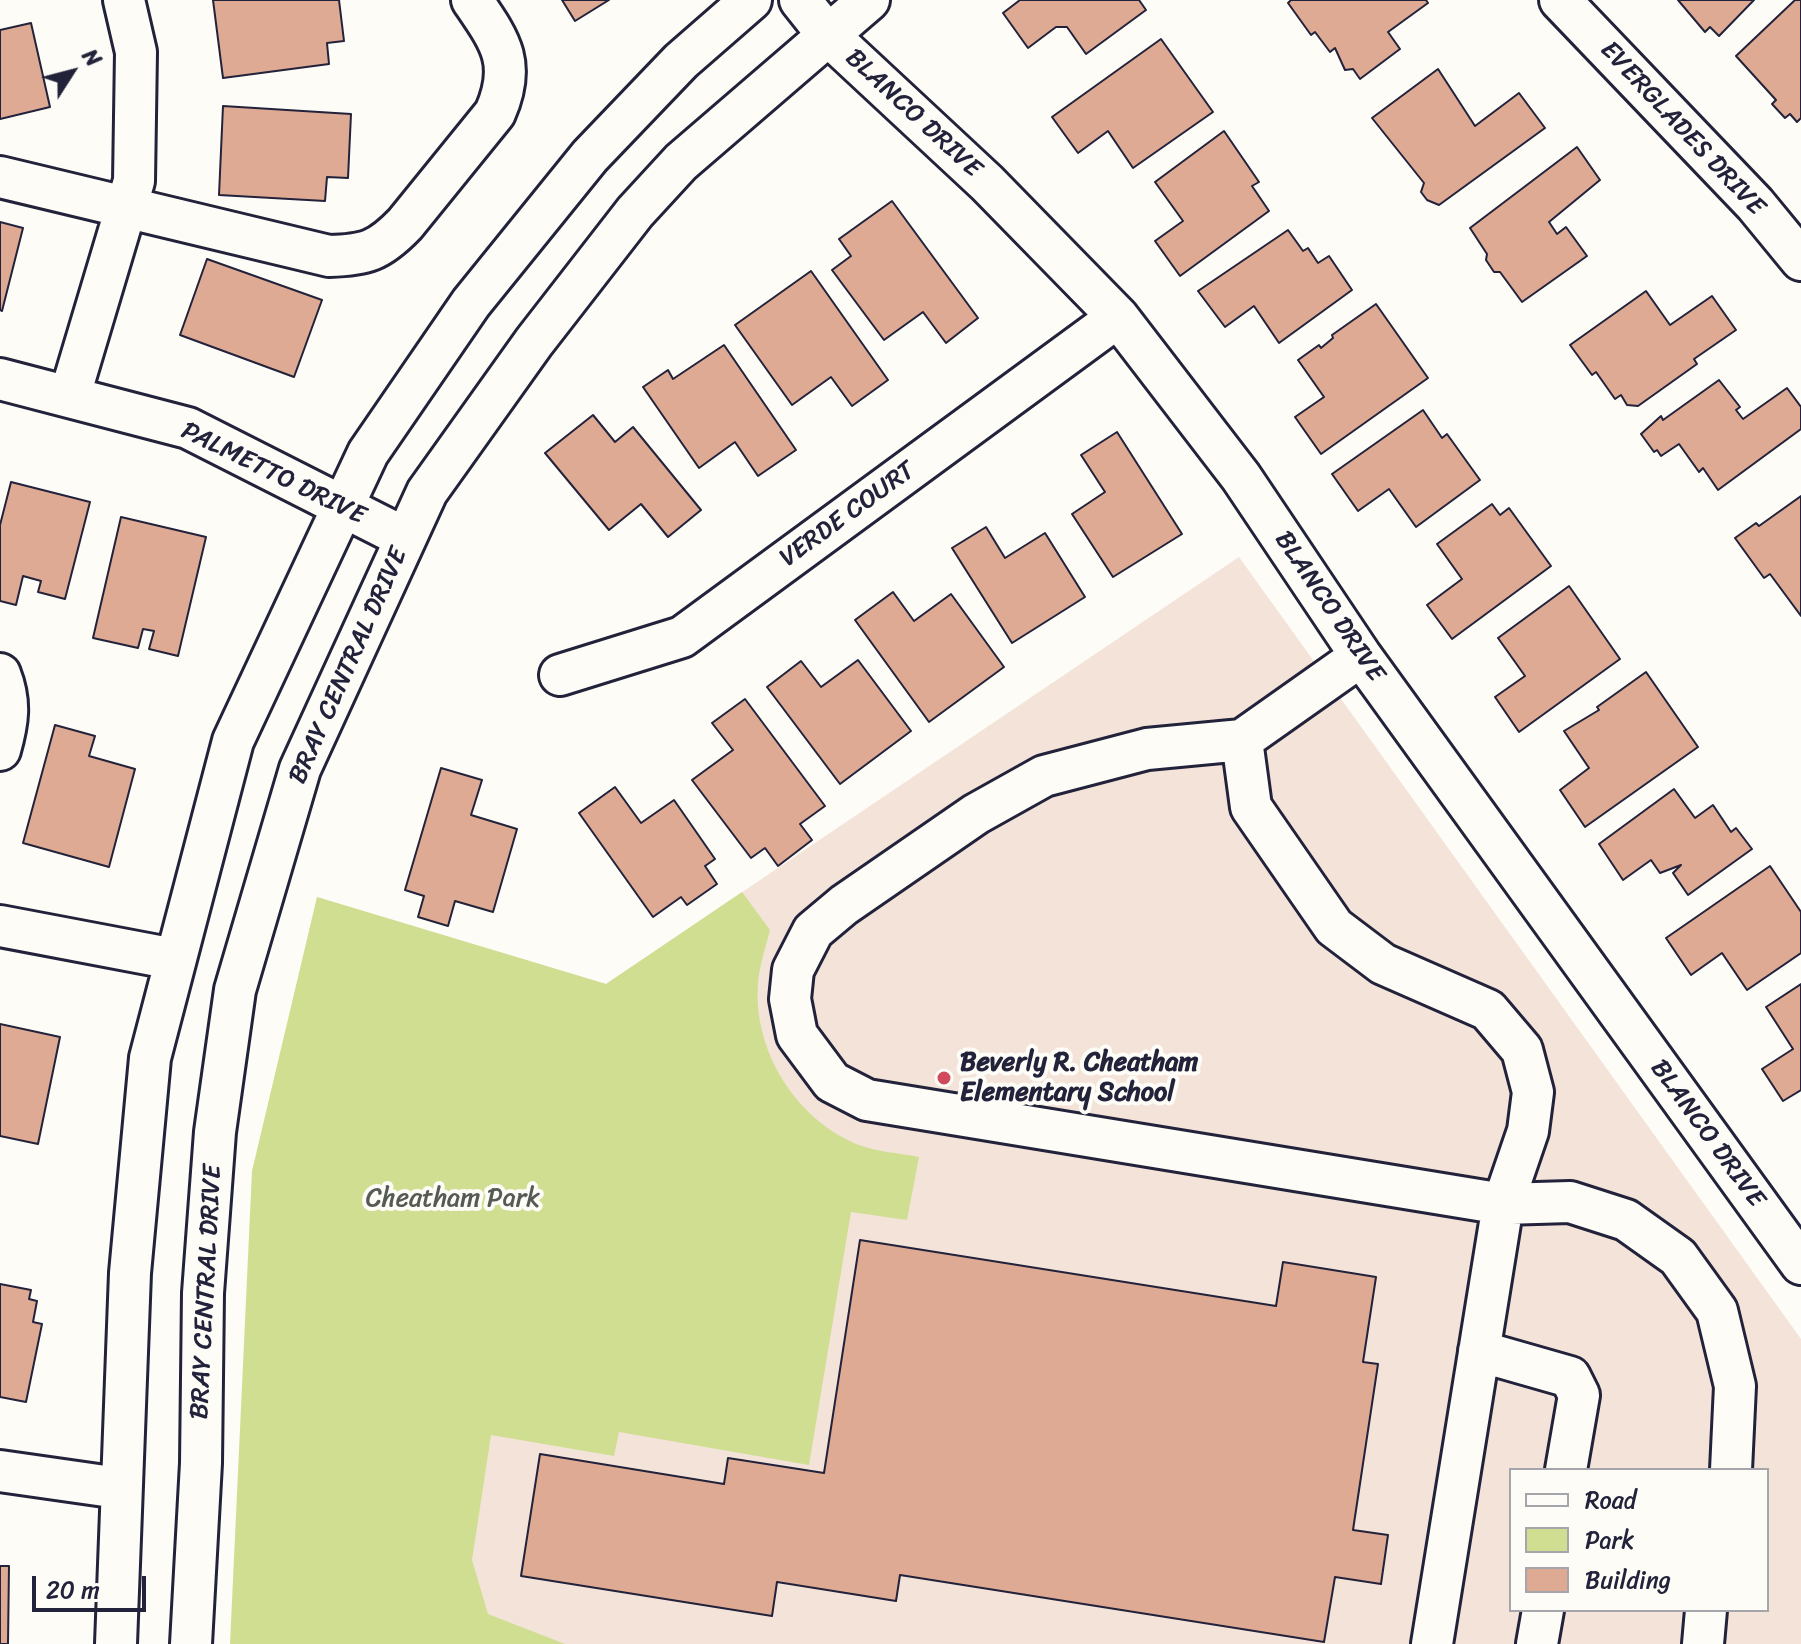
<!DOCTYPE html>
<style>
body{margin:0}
#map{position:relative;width:1801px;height:1644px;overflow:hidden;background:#fdfcf7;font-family:Sriracha,sans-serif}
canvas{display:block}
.legend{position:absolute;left:1509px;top:1468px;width:260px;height:144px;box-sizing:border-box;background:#fdfcf7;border:2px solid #a5a5ac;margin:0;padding:10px 14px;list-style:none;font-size:24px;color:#22223b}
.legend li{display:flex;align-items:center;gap:16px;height:40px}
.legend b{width:40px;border:2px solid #a5a5ac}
.north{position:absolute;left:32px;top:32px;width:80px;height:80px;-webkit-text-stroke:6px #fdfcf7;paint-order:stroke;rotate:54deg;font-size:22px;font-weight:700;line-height:32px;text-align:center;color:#22223b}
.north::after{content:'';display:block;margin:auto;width:28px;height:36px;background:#22223b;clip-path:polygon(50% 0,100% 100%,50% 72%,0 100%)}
.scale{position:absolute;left:32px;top:1576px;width:114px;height:36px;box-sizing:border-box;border:4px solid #22223b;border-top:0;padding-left:10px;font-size:24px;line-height:28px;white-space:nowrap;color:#22223b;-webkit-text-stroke:6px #fdfcf7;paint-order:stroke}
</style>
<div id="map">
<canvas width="1801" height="1644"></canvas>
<ul class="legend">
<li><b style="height:10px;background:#fdfcf7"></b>Road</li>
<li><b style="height:22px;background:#d0de91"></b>Park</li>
<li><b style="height:22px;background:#deaa93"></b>Building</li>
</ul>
<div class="north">N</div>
<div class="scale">20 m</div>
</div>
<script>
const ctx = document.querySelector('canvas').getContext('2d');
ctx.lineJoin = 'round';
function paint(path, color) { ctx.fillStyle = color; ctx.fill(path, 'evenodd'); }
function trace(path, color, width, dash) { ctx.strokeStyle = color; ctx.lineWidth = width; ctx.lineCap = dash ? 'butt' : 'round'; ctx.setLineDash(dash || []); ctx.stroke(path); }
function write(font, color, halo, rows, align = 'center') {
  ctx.font = font + ' Sriracha,sans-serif'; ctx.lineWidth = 8; ctx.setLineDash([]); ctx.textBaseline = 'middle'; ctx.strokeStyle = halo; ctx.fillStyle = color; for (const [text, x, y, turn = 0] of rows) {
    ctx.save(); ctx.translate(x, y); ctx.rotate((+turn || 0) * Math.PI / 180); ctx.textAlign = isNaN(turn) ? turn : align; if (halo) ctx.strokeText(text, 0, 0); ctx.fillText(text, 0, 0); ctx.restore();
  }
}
const built = new Path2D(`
 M 1239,557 L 1801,1339 L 1801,1644 L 234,1644 L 317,897 L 606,984 ZM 1511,1470 L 1767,1470 L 1767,1610 L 1511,1610 Z`);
const green = new Path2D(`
 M 742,892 L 770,930 C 766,947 759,966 758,984 C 753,1051 796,1120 859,1145 C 877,1152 900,1153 919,1157 L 907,1220 L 851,1212 L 809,1465 L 619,1432 L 614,1456 L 491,1435 L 472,1560 L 488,1614 L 565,1644 L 230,1644 L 252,1171 L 317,897 L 606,984 Z`);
const building = new Path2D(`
 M 213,0 L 339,0 L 344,41 L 327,43 L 329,64 L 223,78 Z
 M 562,0 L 609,0 L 575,21 Z
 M 1020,0 L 1139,0 L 1146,10 L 1086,54 L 1067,27 L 1056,27 L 1028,48 L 1003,13 Z
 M 1291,0 L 1426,0 L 1428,3 L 1388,32 L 1400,49 L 1360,79 L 1353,69 L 1345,70 L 1335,48 L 1330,52 L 1315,32 L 1311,35 L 1288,3 Z
 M 1678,0 L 1754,0 L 1719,36 L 1710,27 L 1705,32 Z
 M 1795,0 L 1801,0 L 1801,118 L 1797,122 L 1790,114 L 1785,118 L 1772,104 L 1776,100 L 1736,56 Z
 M 31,23 L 50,107 L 0,119 L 0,30 Z
 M 1161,39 L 1213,112 L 1133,168 L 1108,131 L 1078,153 L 1052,117 Z
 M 1438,69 L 1475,126 L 1519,93 L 1545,128 L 1439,205 L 1427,200 L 1421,192 L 1424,183 L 1372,118 Z
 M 223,106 L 351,114 L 348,178 L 327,177 L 325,201 L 219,195 Z
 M 1224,131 L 1259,182 L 1252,186 L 1269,211 L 1180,276 L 1155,241 L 1183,221 L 1155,182 Z
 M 1577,147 L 1600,180 L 1549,222 L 1557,234 L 1566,227 L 1587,256 L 1522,302 L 1500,272 L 1494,272 L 1486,260 L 1487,254 L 1470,228 Z
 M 892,201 L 978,318 L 946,343 L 923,312 L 884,340 L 832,270 L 851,256 L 839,239 Z
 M 0,222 L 23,228 L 2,311 L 0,310 Z
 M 1288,230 L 1303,251 L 1308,248 L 1318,263 L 1329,256 L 1352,290 L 1279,343 L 1254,306 L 1225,327 L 1198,291 Z
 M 207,259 L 322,300 L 294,377 L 180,335 Z
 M 811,271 L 888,380 L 852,406 L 831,377 L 792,405 L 735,325 Z
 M 1646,291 L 1670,325 L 1712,296 L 1736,330 L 1694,359 L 1697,364 L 1638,406 L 1627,405 L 1621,395 L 1615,399 L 1596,372 L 1592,375 L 1570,345 Z
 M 1376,304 L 1428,378 L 1321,454 L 1295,417 L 1324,397 L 1298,360 L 1319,345 L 1321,348 L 1333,338 L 1332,335 Z
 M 724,345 L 796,450 L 758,476 L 735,442 L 699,468 L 643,387 L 668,370 L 673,379 Z
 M 1719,380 L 1740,407 L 1736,410 L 1743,419 L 1787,388 L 1801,407 L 1801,429 L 1718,490 L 1703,468 L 1699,472 L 1679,444 L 1661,456 L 1657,450 L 1654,452 L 1641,434 L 1661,416 L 1663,420 Z
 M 1423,410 L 1442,438 L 1447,434 L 1480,480 L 1416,527 L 1389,489 L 1358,511 L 1332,474 Z
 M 593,415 L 615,442 L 633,427 L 701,510 L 668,537 L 641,504 L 609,530 L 545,453 Z
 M 1117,432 L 1182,534 L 1113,577 L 1072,514 L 1105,492 L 1081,455 Z
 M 11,482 L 90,502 L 65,599 L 38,592 L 41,581 L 23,576 L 16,605 L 0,601 L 0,525 Z
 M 1801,496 L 1801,616 L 1770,574 L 1764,578 L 1735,538 L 1756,523 L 1759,526 Z
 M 1492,504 L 1500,515 L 1509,508 L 1551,566 L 1452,639 L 1427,605 L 1462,579 L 1437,544 Z
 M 121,517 L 206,537 L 178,656 L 149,649 L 154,631 L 143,629 L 138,648 L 93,638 Z
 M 986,527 L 1005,558 L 1045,533 L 1085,597 L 1012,643 L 952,548 Z
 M 1569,586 L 1620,659 L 1519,732 L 1495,697 L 1525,676 L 1498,638 Z
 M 893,592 L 914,621 L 951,594 L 1004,667 L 929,722 L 855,620 Z
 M 858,660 L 911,731 L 840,784 L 767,687 L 801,661 L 821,687 Z
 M 1646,672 L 1698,747 L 1585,827 L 1560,790 L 1589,768 L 1564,731 L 1599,710 L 1597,707 Z
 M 745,699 L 825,806 L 800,824 L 812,840 L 778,866 L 765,848 L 751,858 L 692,780 L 733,750 L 712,723 Z
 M 55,725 L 95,736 L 89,756 L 135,769 L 109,867 L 23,843 Z
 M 441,768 L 482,780 L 471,815 L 517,829 L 493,912 L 455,901 L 448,926 L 418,917 L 424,896 L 405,890 Z
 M 615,787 L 641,823 L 674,800 L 715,859 L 705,866 L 717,884 L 687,905 L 681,897 L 653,917 L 579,813 Z
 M 1674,789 L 1695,818 L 1713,805 L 1731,832 L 1736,828 L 1752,849 L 1688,895 L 1673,873 L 1681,865 L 1660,873 L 1651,860 L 1623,880 L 1599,844 Z
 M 1770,866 L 1801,912 L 1801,953 L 1747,990 L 1722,953 L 1691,975 L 1666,938 Z
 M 1801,984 L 1801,1090 L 1783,1101 L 1762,1069 L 1793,1049 L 1766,1007 Z
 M 0,1024 L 60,1037 L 38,1144 L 0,1136 Z
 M 860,1240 L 1276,1306 L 1283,1262 L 1376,1277 L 1363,1362 L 1378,1364 L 1353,1530 L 1388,1535 L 1381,1584 L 1335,1577 L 1324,1642 L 900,1575 L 896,1601 L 777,1582 L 772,1616 L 521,1576 L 540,1454 L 724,1484 L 728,1458 L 824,1473 Z
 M 0,1284 L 31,1290 L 29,1299 L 37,1301 L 33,1322 L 42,1324 L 26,1402 L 0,1397 Z
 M 0,1566 L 9,1566 L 8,1644 L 0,1644 Z`);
const minor = new Path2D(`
 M 800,0 L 827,34 L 987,183 L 1118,317 L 1241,477 L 1361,656 L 1801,1264
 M 1560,0 L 1755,204 L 1801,260
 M 0,177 L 329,256 C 366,255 379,251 405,224 L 495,113 C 517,63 500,41 472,0
 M 0,379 L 188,428 L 405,538
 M 70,395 L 134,181 L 136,52 L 124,0
 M 1361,656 L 1242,740 L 1147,749 L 1044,776 L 976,814 L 844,905 L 813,931 L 793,970 L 790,999 L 797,1035 L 832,1082 L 867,1100 L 1503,1204 L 1570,1202 L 1626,1220 L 1678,1257 L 1717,1311 L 1735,1386 L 1731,1470
 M 0,674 C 11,702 8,722 0,750
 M 560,675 L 682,637 L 1118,317
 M 1242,740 L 1251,807 L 1334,927 L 1383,964 L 1488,1010 L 1522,1050 L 1533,1092 L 1528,1131 L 1503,1204 L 1432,1644
 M 0,926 L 174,959
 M 1479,1351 L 1570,1377 L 1579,1395 L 1566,1470
 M 0,1471 L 119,1488
 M 116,1644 L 130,1273 L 150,1058 L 233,741 L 368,453 L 471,303 L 590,156 L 681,61 L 751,0
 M 191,1644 L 201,1463 L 203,1293 L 215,1132 L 235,990 L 300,769 L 427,492 L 534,342 L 635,212 L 681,162 L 869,0
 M 1537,1644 L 1543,1610
 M 1703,1644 L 1706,1610`);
const markers = [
 [944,1078,8,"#d1495b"]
];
const streetNames = [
 ["BLANCO DRIVE",913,114,43],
 ["EVERGLADES DRIVE",1682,129,47],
 ["PALMETTO DRIVE",273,474,26],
 ["VERDE COURT",848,515,-36],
 ["BLANCO DRIVE",1329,607,56],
 ["BRAY CENTRAL DRIVE",349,666,-66],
 ["BLANCO DRIVE",1707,1134,54],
 ["BRAY CENTRAL DRIVE",207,1292,-87]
];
const poiNames = [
 ["Beverly R. Cheatham",960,1063],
 ["Elementary School",960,1093]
];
const parkNames = [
 ["Cheatham Park",453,1199]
];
paint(built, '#f4e3d9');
paint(green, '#d0de91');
paint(building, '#deaa93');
trace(building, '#22223b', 2);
trace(minor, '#22223b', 46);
trace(minor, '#fdfcf7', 40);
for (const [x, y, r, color] of markers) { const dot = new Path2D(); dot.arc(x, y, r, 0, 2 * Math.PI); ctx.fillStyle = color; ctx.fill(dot); trace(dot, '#fdfcf7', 3); }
write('26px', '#22223b', '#fdfcf7', streetNames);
write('bold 26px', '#22223b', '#fdfcf7', poiNames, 'left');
write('26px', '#565a55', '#fdfcf7', parkNames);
</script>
